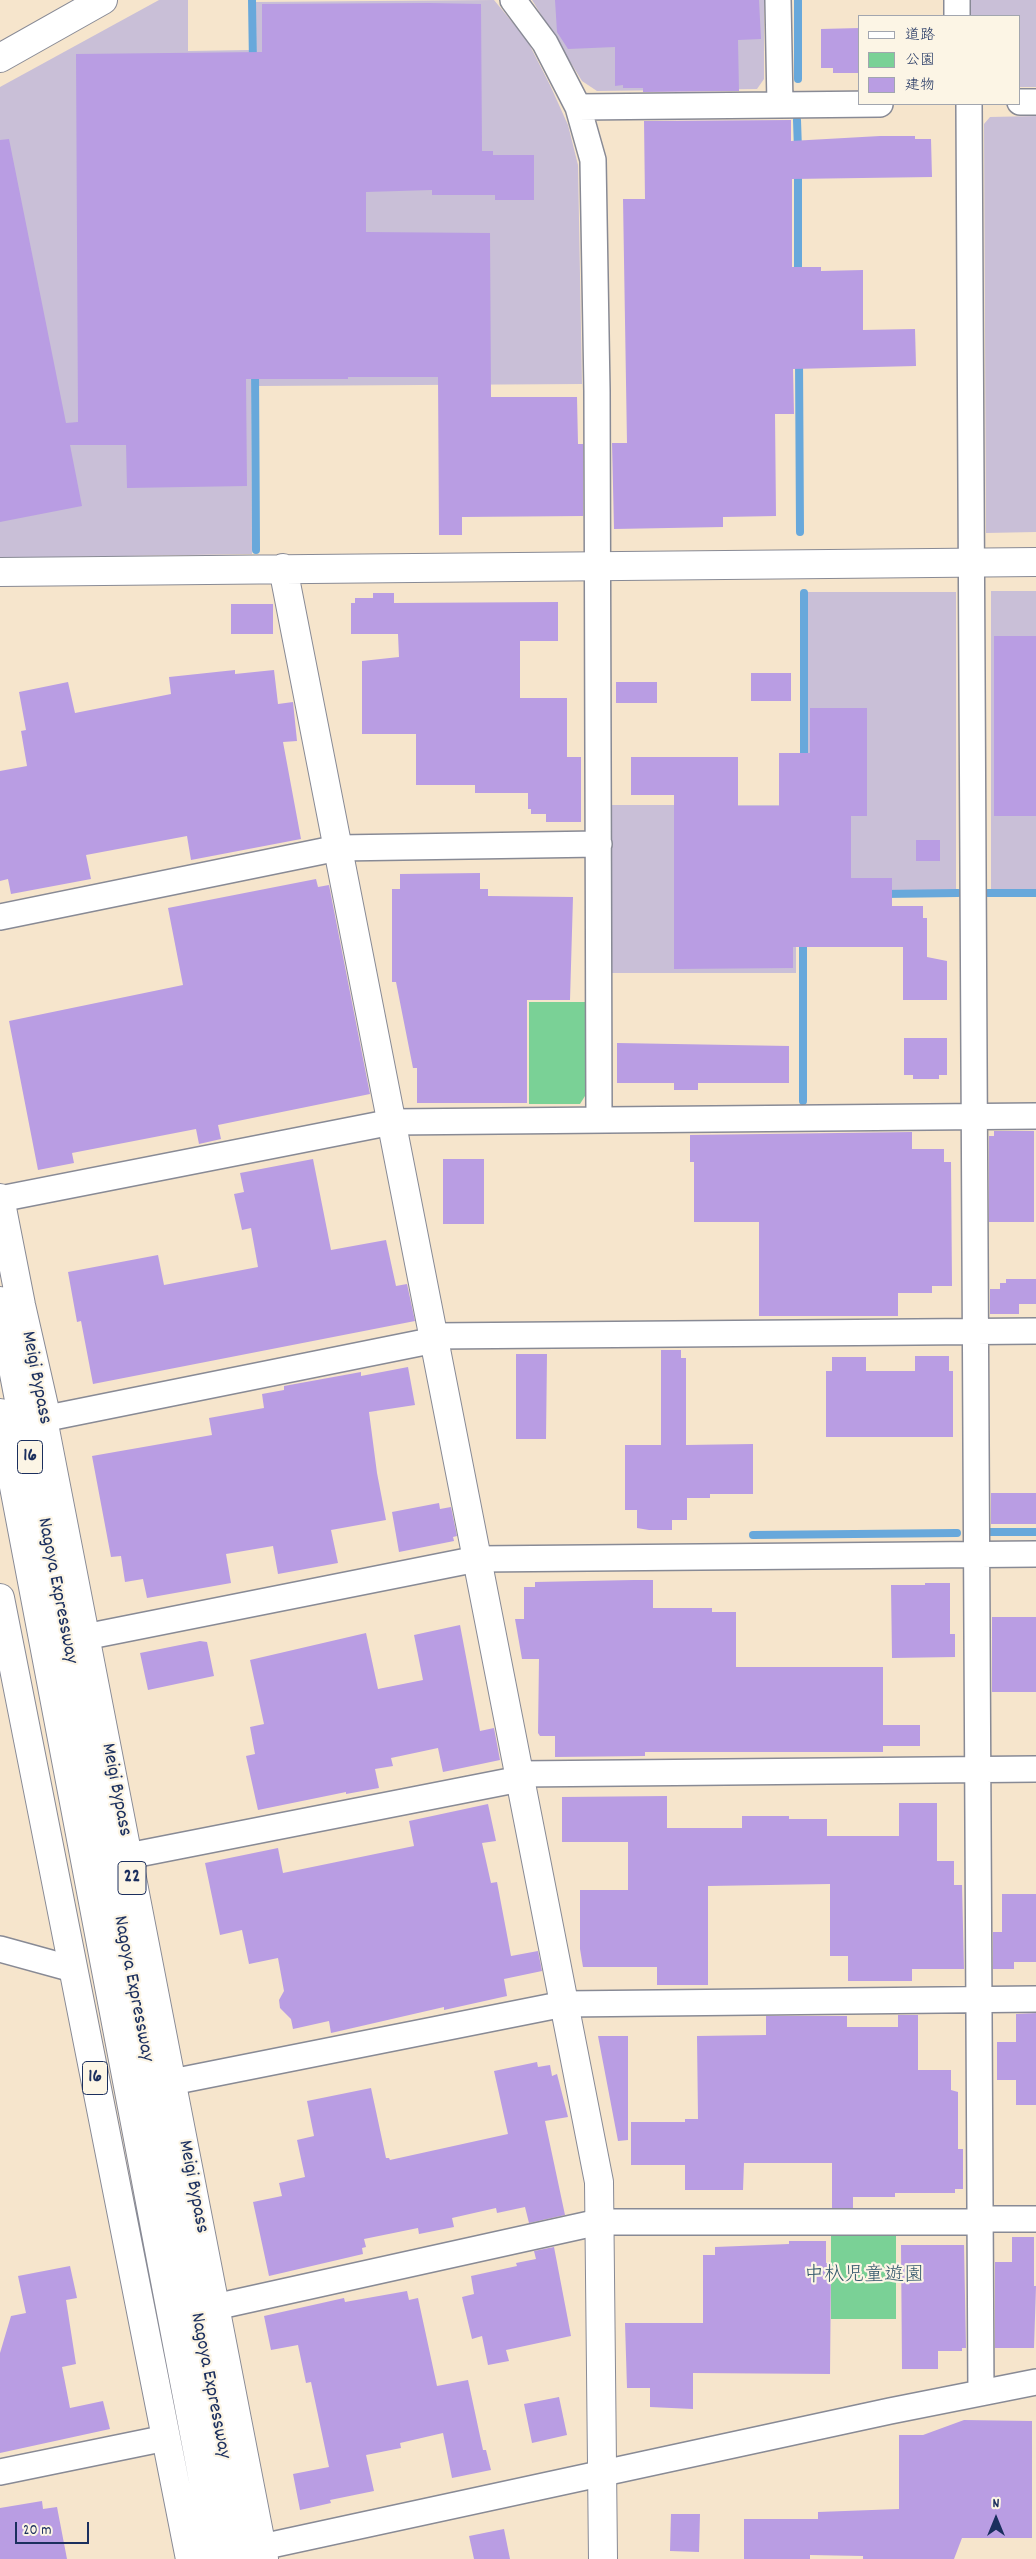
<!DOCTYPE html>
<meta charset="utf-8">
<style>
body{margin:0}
#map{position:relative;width:1036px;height:2559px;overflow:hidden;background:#f6e5cc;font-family:Dekko,"Klee One",sans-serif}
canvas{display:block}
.legend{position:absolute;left:858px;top:15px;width:162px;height:90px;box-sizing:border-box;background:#fcf5e5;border:1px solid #a2a6af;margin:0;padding:6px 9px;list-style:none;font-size:15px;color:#1b2f5e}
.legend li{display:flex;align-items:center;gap:10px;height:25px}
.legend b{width:25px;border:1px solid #a2a6af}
.north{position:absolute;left:971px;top:2494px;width:50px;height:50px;-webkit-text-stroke:4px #fcf5e5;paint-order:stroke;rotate:0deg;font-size:14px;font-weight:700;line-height:20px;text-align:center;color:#1b2f5e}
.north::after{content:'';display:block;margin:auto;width:18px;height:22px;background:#1b2f5e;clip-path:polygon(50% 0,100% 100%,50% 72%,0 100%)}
.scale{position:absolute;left:15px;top:2522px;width:74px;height:22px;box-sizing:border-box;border:2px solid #1b2f5e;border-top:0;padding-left:6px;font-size:15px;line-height:18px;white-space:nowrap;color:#1b2f5e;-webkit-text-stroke:4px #fcf5e5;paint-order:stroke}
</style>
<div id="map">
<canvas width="1036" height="2559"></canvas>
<ul class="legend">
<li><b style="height:6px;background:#fff"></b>道路</li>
<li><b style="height:14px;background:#7ad196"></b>公園</li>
<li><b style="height:14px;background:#b99de3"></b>建物</li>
</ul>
<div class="north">N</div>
<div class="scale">20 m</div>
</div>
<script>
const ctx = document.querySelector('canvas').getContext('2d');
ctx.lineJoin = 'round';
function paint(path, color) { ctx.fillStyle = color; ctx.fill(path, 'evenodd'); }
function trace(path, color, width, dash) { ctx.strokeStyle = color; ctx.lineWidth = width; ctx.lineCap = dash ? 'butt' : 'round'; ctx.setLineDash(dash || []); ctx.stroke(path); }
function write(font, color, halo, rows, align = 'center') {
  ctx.font = font + ' Dekko,"Klee One",sans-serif'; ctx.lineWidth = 4.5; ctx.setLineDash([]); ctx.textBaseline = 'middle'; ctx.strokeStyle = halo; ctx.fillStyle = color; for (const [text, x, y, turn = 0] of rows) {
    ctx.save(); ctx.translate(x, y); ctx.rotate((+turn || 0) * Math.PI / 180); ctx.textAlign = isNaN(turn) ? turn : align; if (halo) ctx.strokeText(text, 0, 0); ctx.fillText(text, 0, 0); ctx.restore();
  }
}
const industrial = new Path2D(`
 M 159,0 L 188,0 L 188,51 L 249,50 L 252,554 L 0,558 L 0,87 Z
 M 494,0 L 527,40 L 550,85 L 568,125 L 578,165 L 582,384 L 258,386 L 256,2 Z
 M 532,0 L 764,0 L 764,79 L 757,89 L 597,91 L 582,81 Z
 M 970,0 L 1036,0 L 1036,87 L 1020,87 L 1020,16 L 971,16 Z
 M 1036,116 L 1036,532 L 986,533 L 984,124 L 990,117 Z
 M 991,591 L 1036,591 L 1036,890 L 991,890 Z
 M 807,592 L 956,592 L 956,890 L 807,890 Z
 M 612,805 L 796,805 L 796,973 L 612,973 Z`);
const green = new Path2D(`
 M 529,1002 L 585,1002 L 585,1096 L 580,1104 L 529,1104 Z
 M 831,2236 L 896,2236 L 896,2319 L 831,2319 Z`);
const stream = new Path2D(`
 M 252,0 L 253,63
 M 798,0 L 798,79
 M 797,120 L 798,150
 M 798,169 L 798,275
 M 799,359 L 800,532
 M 255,369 L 256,550
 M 804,761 L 804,593
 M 988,893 L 1036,893
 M 883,894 L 958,893
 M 803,1101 L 803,938
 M 987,1532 L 1036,1532
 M 753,1535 L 957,1533`);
const building = new Path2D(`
 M 555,0 L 759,0 L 761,39 L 738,40 L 739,91 L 643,92 L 643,88 L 623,88 L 623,85 L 615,86 L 615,47 L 568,49 L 557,32 Z
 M 429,3 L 481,4 L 482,151 L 493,151 L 493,155 L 534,155 L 534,200 L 495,200 L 495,195 L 432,195 L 432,190 L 366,192 L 366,232 L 490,233 L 491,397 L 577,397 L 578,444 L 583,444 L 583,516 L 462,517 L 462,535 L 439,535 L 438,377 L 348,377 L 348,379 L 246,379 L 247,486 L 127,488 L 126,445 L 70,445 L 82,506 L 0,522 L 0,140 L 9,139 L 66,423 L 78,422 L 76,54 L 262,52 L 262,4 Z
 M 860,28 L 858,73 L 833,73 L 833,68 L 821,68 L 821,29 Z
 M 791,120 L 791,141 L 880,136 L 915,136 L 915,139 L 931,139 L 932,177 L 792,179 L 792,267 L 821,267 L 821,271 L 863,270 L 863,330 L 915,329 L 916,366 L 793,369 L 794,414 L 775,414 L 776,516 L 723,517 L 723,527 L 614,529 L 612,443 L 627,443 L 623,199 L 645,199 L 644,121 Z
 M 373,593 L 394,593 L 394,603 L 558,602 L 558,641 L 520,641 L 520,698 L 567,698 L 567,757 L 581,757 L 581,822 L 546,822 L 546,814 L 531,814 L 531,809 L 528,809 L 528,793 L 475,793 L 475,785 L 416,785 L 416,734 L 362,734 L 362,661 L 399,657 L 398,634 L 351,634 L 351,603 L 355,603 L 355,598 L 373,598 Z
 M 231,604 L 273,604 L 273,634 L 231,634 Z
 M 994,636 L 1036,636 L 1036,816 L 994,816 Z
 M 235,670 L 235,674 L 274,670 L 278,704 L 293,702 L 297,741 L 283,742 L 301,839 L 191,860 L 187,836 L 86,855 L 91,879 L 11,894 L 8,879 L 0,881 L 0,771 L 27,766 L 21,731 L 26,730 L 19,692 L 68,682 L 75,713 L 171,694 L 169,677 Z
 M 751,673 L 791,673 L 791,701 L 751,701 Z
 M 616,682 L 657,682 L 657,703 L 616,703 Z
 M 810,708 L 867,708 L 867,816 L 851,816 L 851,878 L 892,878 L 892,906 L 923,906 L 923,918 L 927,918 L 927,957 L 947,961 L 947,1000 L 903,1000 L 903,947 L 793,947 L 793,968 L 674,969 L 674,795 L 631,795 L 631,757 L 738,757 L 738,806 L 779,806 L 779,753 L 810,753 Z
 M 916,840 L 940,840 L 940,861 L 916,861 Z
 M 480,873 L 480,889 L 488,889 L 488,896 L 573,897 L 570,1000 L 527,1000 L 527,1103 L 417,1103 L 417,1068 L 413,1068 L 396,982 L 392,982 L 392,889 L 400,889 L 400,874 Z
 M 316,879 L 318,887 L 329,885 L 370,1094 L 218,1125 L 221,1139 L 199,1144 L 196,1129 L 72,1153 L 74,1163 L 38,1170 L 9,1021 L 183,985 L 168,908 Z
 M 904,1038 L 947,1038 L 947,1075 L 939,1075 L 939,1079 L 913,1079 L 913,1075 L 904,1075 Z
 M 617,1043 L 789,1046 L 789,1083 L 698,1083 L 698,1090 L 674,1090 L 674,1083 L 617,1083 Z
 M 994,1131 L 1034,1131 L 1034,1222 L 989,1222 L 989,1136 L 994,1136 Z
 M 912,1132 L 912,1149 L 944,1149 L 944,1162 L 951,1162 L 952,1286 L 932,1286 L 932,1293 L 898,1293 L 898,1316 L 759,1316 L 759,1222 L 694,1222 L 694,1162 L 690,1162 L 690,1135 Z
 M 313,1159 L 331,1250 L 386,1240 L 396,1286 L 407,1284 L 415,1321 L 93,1384 L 81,1321 L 77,1322 L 68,1272 L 158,1255 L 164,1285 L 258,1267 L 251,1228 L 242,1230 L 234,1194 L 244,1192 L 240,1173 Z
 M 443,1159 L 484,1159 L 484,1224 L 443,1224 Z
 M 1006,1279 L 1036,1279 L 1036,1304 L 1019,1304 L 1019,1314 L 990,1314 L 990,1289 L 1000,1289 L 1000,1283 L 1006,1283 Z
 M 661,1350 L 681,1350 L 681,1358 L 686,1358 L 686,1445 L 753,1444 L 753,1494 L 710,1494 L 710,1498 L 687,1498 L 687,1520 L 672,1520 L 672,1530 L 649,1530 L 637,1528 L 637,1510 L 625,1510 L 625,1445 L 661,1445 Z
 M 516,1354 L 547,1354 L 546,1439 L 516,1439 Z
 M 915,1356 L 949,1356 L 949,1371 L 953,1371 L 953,1437 L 826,1437 L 826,1371 L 832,1371 L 832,1357 L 866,1357 L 866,1371 L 915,1371 Z
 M 408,1367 L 415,1405 L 369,1412 L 377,1473 L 386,1520 L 331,1530 L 338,1563 L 278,1574 L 273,1546 L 226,1554 L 231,1583 L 147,1598 L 143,1579 L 125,1582 L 121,1556 L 111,1557 L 92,1456 L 212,1435 L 209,1418 L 264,1408 L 262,1394 L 284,1390 L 284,1386 L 361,1372 L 361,1376 Z
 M 991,1493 L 1036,1493 L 1036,1524 L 991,1524 Z
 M 439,1503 L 440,1509 L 451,1507 L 457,1536 L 453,1537 L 454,1541 L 399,1552 L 392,1512 Z
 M 634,1580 L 653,1580 L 653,1608 L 712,1608 L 712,1612 L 736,1612 L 736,1667 L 883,1667 L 883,1725 L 920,1725 L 920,1746 L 883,1746 L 883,1752 L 645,1752 L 645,1756 L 555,1757 L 555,1736 L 540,1736 L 538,1733 L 539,1659 L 522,1659 L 515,1619 L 524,1619 L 524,1587 L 535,1587 L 535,1582 Z
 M 925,1583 L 950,1583 L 950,1634 L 955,1634 L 955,1657 L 892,1658 L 891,1585 L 925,1585 Z
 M 992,1617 L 1036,1617 L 1036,1692 L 992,1692 Z
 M 460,1625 L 480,1731 L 494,1728 L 500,1760 L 443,1772 L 438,1748 L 391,1758 L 393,1766 L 375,1769 L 379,1788 L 346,1794 L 346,1792 L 258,1810 L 246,1756 L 255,1754 L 250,1727 L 264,1724 L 250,1660 L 366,1633 L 378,1689 L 423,1680 L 414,1635 Z
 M 200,1641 L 207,1642 L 214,1676 L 148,1690 L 140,1653 Z
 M 667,1796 L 667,1828 L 742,1828 L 742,1816 L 789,1816 L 789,1819 L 827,1819 L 827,1836 L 899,1836 L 899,1803 L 937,1803 L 937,1861 L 954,1861 L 954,1885 L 962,1885 L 964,1969 L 912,1969 L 912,1981 L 848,1981 L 848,1956 L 830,1956 L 830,1884 L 708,1886 L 708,1985 L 657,1985 L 657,1967 L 583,1967 L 580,1949 L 580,1890 L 628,1890 L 628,1842 L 562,1842 L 562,1797 Z
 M 488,1804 L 496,1841 L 482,1843 L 491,1883 L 497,1882 L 511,1956 L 538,1951 L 542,1971 L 504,1979 L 507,1996 L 444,2010 L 444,2007 L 331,2033 L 329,2021 L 293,2029 L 291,2019 L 280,2008 L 279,2000 L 284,1991 L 278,1958 L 249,1964 L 242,1930 L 220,1935 L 205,1863 L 278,1848 L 283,1873 L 351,1859 L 414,1846 L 409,1821 Z
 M 1002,1894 L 1036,1894 L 1036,1962 L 1014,1962 L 1014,1969 L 993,1969 L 993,1932 L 1002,1932 Z
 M 1036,2013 L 1036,2105 L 1016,2105 L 1016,2080 L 997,2080 L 997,2042 L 1016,2042 L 1016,2014 Z
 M 898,2015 L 918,2015 L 918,2070 L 951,2070 L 951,2090 L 958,2092 L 958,2149 L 963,2149 L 963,2189 L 955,2189 L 955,2193 L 895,2193 L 895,2197 L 853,2197 L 853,2208 L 832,2208 L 832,2163 L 744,2163 L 743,2190 L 685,2190 L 685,2165 L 631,2165 L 631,2122 L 685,2122 L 685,2119 L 698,2119 L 697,2036 L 766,2035 L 766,2016 L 847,2016 L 847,2027 L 898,2027 Z
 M 598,2036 L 628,2036 L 628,2140 L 618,2141 Z
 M 537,2062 L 538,2067 L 550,2065 L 552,2076 L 557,2074 L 568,2117 L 545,2121 L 565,2215 L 529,2223 L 525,2207 L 497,2213 L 496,2208 L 452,2218 L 454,2227 L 419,2234 L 418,2228 L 364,2239 L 366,2247 L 362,2248 L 363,2254 L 269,2276 L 253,2202 L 282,2196 L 279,2183 L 305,2177 L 297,2140 L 314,2136 L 307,2101 L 371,2088 L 386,2158 L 389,2158 L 390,2160 L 508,2134 L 494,2071 Z
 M 1012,2237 L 1034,2237 L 1034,2286 L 1036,2286 L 1034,2348 L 995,2348 L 995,2262 L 1012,2262 Z
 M 789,2241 L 826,2241 L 826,2263 L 831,2263 L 830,2374 L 693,2373 L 693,2409 L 650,2407 L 650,2388 L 627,2388 L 625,2323 L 703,2323 L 703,2255 L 715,2255 L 715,2247 L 789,2244 Z
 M 901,2245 L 964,2245 L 966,2348 L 962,2348 L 962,2351 L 938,2351 L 938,2369 L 902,2369 Z
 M 554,2247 L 571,2336 L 506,2350 L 509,2361 L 488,2365 L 482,2336 L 472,2339 L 462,2297 L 474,2294 L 471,2276 L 517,2266 L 516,2263 L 536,2259 L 534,2251 Z
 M 70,2266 L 77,2298 L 66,2300 L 76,2364 L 62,2367 L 70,2408 L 103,2401 L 110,2429 L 0,2453 L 0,2353 L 11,2316 L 26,2313 L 18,2276 Z
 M 407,2291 L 409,2300 L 418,2298 L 437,2386 L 468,2380 L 483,2450 L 486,2450 L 491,2470 L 452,2478 L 443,2433 L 400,2443 L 401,2448 L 366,2455 L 374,2491 L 330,2500 L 331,2503 L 300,2510 L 293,2474 L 329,2467 L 311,2382 L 306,2383 L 298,2345 L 271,2350 L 264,2316 L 344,2298 L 345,2302 Z
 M 559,2397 L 567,2435 L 532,2443 L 524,2404 Z
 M 964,2420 L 1032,2421 L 1032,2538 L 962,2538 L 954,2559 L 863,2559 L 863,2556 L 810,2555 L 810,2559 L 744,2559 L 744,2519 L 818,2519 L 818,2512 L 899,2509 L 899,2435 L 923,2435 Z
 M 42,2501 L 43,2509 L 57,2507 L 67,2559 L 0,2559 L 0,2508 Z
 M 671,2514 L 700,2514 L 699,2552 L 670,2551 Z
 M 504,2529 L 510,2559 L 474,2559 L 469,2536 Z`);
const street = new Path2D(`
 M 513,0 L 545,43 L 578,107 L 593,160 L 597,391 L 599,1120
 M 778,0 L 780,105
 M 957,0 L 957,16
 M 1020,102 L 1036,102
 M 969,104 L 981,2392
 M 578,107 L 880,104
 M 0,917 L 338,848 L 599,844
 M 0,1199 L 392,1122 L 1036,1116
 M 434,1336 L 1036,1331
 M 43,1419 L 435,1340
 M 85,1637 L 477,1559 L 1036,1554
 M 519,1774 L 1036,1769
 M 128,1856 L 520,1779
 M 0,1949 L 69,1968
 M 172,2082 L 564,2004 L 1036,1999
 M 980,2219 L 1036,2219
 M 215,2307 L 599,2222 L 980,2222
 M 0,2472 L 161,2439
 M 262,2547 L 890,2411 L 1036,2382`);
const secondary = new Path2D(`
 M 0,58 L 103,0
 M 283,568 L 599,2182 L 603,2559
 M 0,572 L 1036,562`);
const highway = new Path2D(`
 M 0,1198 L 21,1305 L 46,1415 L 43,1419 L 264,2559
 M 0,1301 L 242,2559
 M 0,1413 L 218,2559
 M 0,1598 L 190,2559`);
const shields = [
 [30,1457,25],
 [132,1878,28],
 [95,2078,25]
];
const shieldNames = [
 ["16",30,1457],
 ["22",132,1878],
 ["16",95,2078]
];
const streetNames = [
 ["Meigi Bypass",35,1378,79],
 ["Nagoya Expressway",56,1591,79],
 ["Meigi Bypass",115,1790,79],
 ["Nagoya Expressway",132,1989,79],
 ["Meigi Bypass",192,2187,79],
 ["Nagoya Expressway",209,2386,79]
];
const parkNames = [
 ["中杁児童遊園",864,2277]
];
paint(industrial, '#c9bfd7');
paint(green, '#7ad196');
trace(stream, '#68a8db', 8);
paint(building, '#b99de3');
trace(street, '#888a95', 28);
trace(secondary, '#888a95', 30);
trace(highway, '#888a95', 30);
trace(street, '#fff', 25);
trace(secondary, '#fff', 28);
trace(highway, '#fff', 28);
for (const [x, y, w] of shields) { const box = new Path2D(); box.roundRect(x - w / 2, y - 16.5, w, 33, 4); ctx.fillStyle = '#fcf5e5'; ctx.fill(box); trace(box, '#1b2f5e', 1); }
write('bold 19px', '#1b2f5e', null, shieldNames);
write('20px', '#1b2f5e', '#fcf5e5', streetNames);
write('20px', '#33586c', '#fcf5e5', parkNames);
</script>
